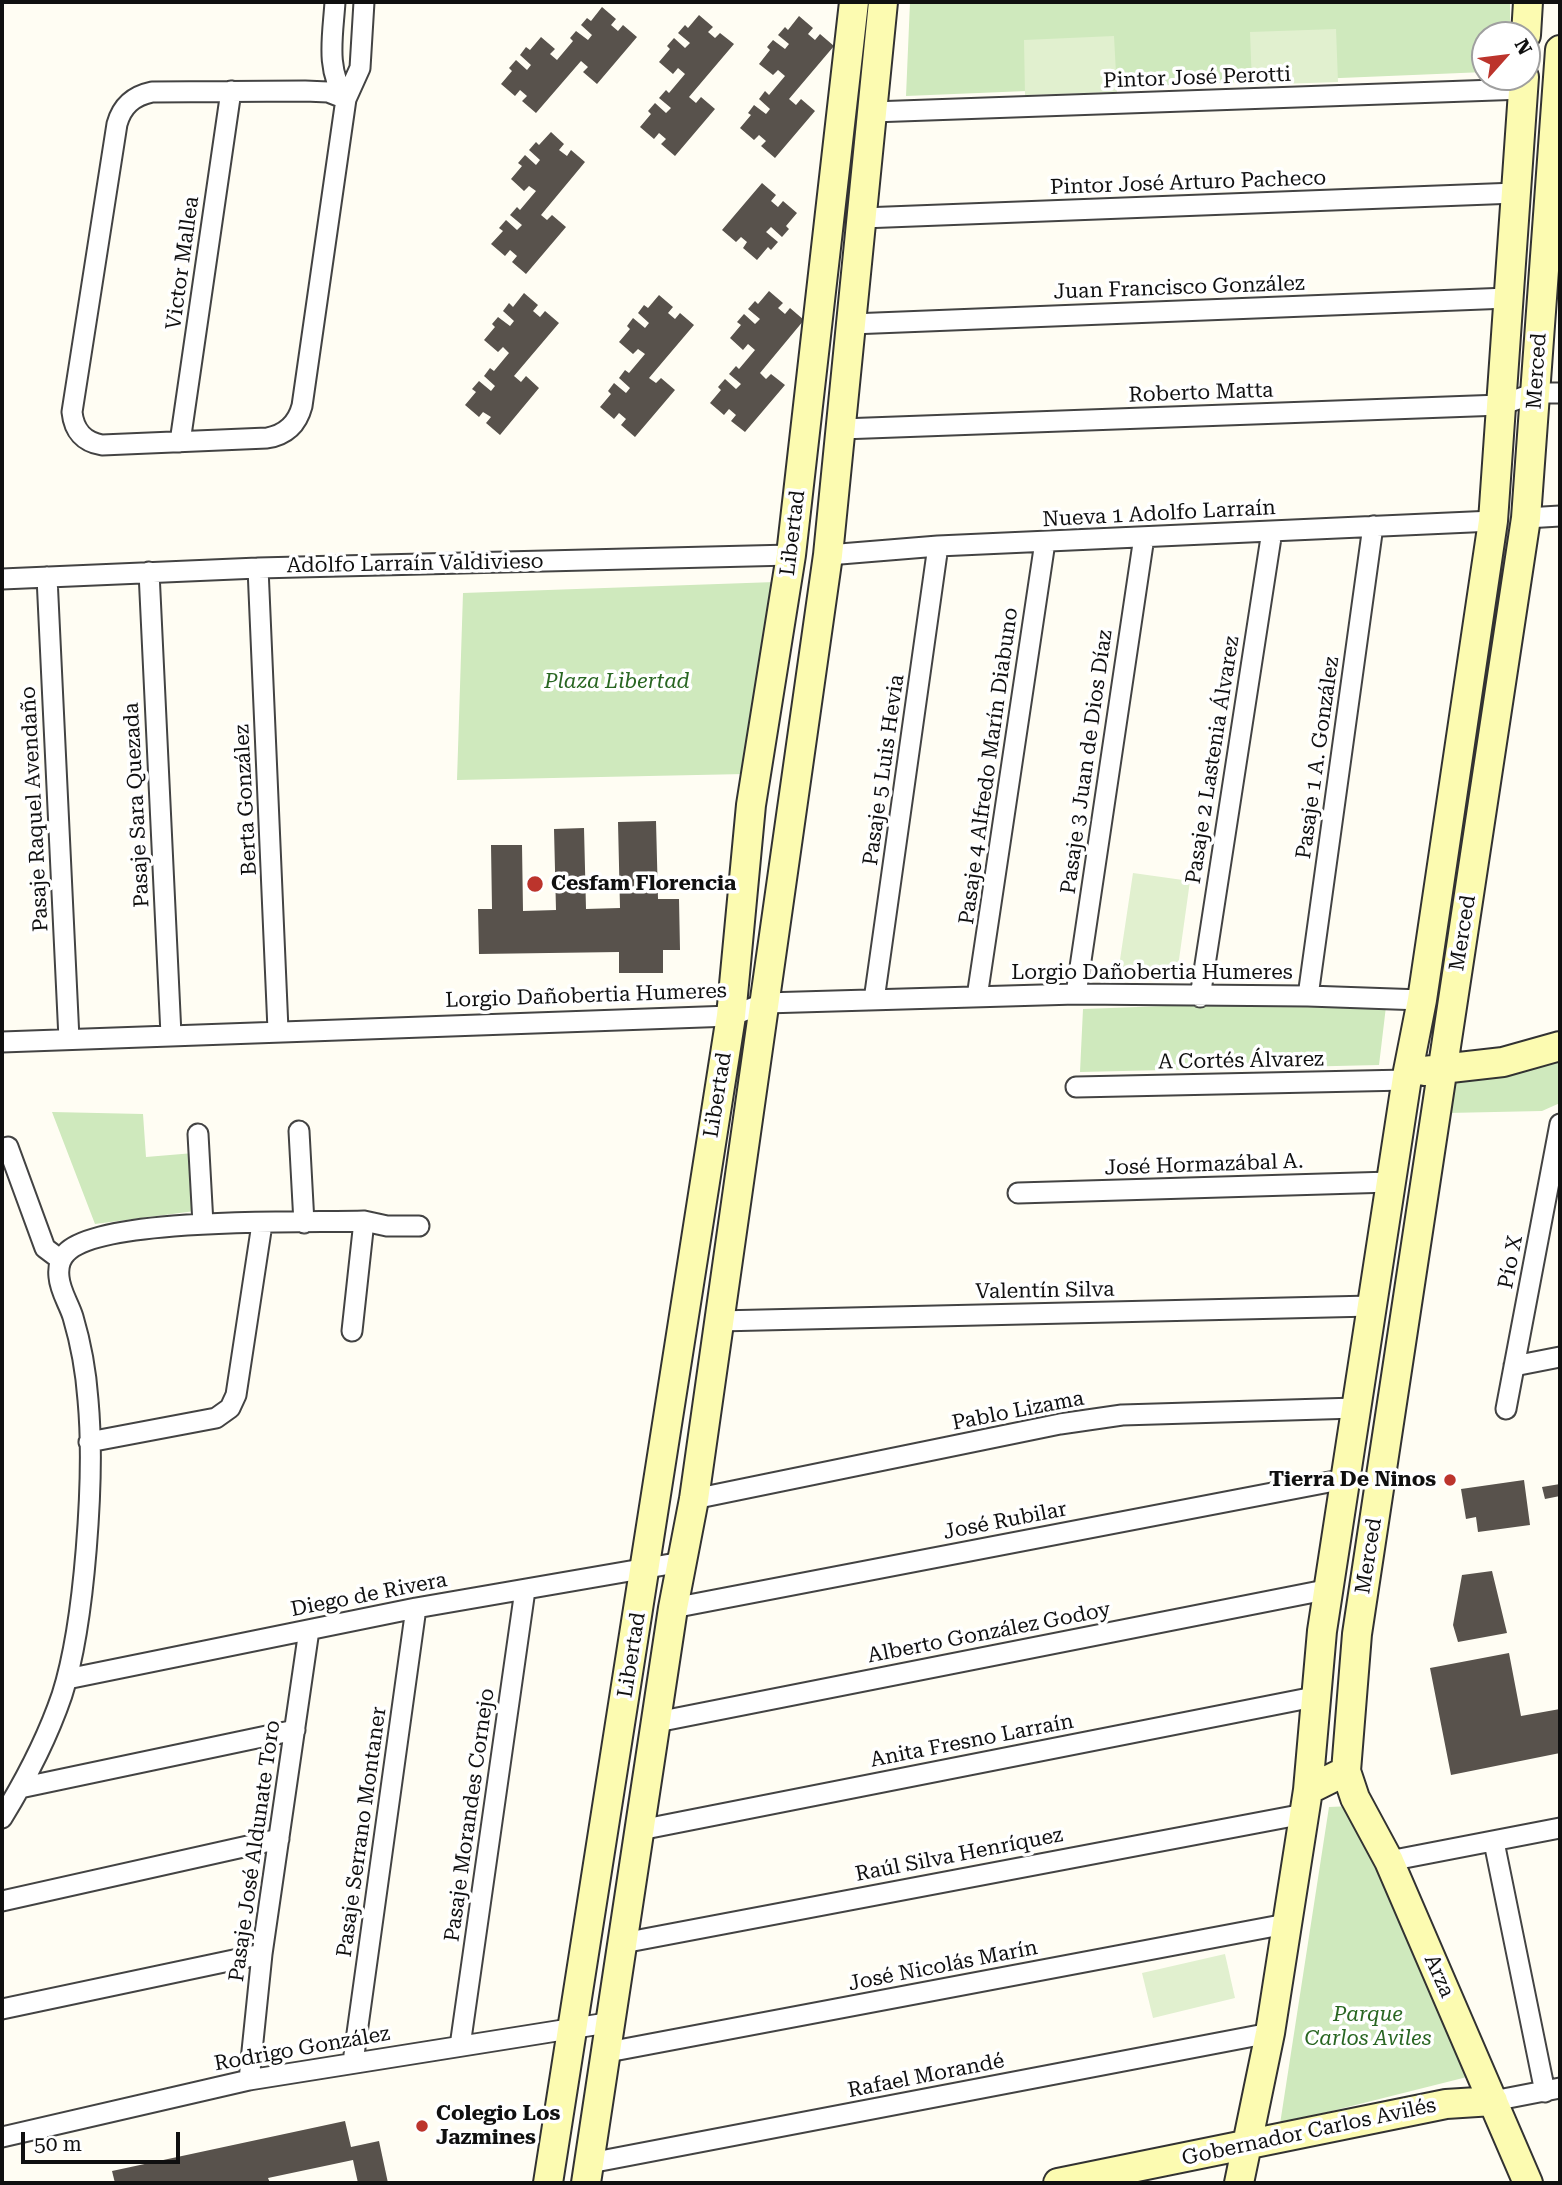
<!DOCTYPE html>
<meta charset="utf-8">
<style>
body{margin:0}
#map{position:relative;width:1562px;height:2185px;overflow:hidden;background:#fffdf3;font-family:"Roboto Serif",serif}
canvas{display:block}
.frame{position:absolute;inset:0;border:4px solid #101010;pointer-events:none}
.north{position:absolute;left:1471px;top:21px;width:70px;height:70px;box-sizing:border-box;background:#fff;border:2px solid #9f9f9f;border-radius:50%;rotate:62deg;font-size:19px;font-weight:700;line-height:28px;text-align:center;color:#101010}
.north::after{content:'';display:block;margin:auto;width:24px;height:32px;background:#bc342c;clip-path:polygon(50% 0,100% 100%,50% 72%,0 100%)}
.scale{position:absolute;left:21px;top:2132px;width:159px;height:32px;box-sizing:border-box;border:4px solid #101010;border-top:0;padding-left:9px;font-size:21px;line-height:24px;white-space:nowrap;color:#101010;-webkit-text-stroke:5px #fff;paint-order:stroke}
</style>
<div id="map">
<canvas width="1562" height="2185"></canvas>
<div class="frame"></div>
<div class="north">N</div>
<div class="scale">50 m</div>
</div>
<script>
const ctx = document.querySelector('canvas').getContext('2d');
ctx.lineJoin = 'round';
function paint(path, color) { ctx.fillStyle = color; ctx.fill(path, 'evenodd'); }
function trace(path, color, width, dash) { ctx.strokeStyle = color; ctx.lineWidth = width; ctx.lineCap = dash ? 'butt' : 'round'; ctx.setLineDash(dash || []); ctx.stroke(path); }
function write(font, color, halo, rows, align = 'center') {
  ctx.font = font + ' "Roboto Serif",serif'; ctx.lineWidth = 7; ctx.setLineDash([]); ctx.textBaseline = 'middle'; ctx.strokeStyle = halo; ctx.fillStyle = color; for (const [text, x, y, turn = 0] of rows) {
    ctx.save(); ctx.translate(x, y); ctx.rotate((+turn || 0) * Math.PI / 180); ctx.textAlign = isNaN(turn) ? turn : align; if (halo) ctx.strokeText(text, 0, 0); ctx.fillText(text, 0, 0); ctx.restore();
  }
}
const green = new Path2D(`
 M 910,2 L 1510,2 L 1510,35 L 1485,35 L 1485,72 L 906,96 Z
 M 775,582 L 745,774 L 457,780 L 463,593 Z
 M 1387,998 L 1379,1065 L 1080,1072 L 1083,1009 Z
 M 1560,1050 L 1560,1103 L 1542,1111 L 1447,1113 L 1452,1083 L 1521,1066 Z
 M 52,1112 L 143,1114 L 146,1157 L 194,1153 L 195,1211 L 95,1224 Z
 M 1352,1806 L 1467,2077 L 1280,2124 L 1329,1807 Z`);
const pitch = new Path2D(`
 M 1336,29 L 1338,82 L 1252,85 L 1250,32 Z
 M 1114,36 L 1117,92 L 1025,95 L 1024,40 Z
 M 1133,873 L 1190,881 L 1176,981 L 1118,973 Z
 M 1225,1954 L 1235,1998 L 1153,2018 L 1142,1973 Z`);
const building = new Path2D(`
 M 602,7 L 616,19 L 611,25 L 618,31 L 623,25 L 637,37 L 597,84 L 583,72 L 588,67 L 581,61 L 536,113 L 522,101 L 527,96 L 520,90 L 515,96 L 501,84 L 512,71 L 509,68 L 516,60 L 527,70 L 531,65 L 520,55 L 526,47 L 530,50 L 541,37 L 555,49 L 550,54 L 557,60 L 573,41 L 570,38 L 576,31 L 588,40 L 592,35 L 581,25 L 587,18 L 591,21 Z
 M 699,15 L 713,27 L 708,32 L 715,38 L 720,33 L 734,44 L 689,97 L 696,103 L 701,97 L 715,109 L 675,156 L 661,144 L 666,139 L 659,133 L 654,139 L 640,127 L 651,114 L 648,111 L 655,103 L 666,113 L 671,108 L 659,98 L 666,90 L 669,93 L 685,74 L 678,68 L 673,74 L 659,62 L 670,49 L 667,46 L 674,38 L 685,48 L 690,43 L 678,33 L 685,25 L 688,28 Z
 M 799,16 L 813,28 L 808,34 L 815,40 L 820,34 L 834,46 L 789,99 L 796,105 L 801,99 L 815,111 L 775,158 L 761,146 L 766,141 L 759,135 L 754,140 L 740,128 L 751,115 L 748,113 L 754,105 L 766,114 L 770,109 L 759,99 L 765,91 L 769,95 L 785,76 L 778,70 L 773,75 L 759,64 L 770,50 L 767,47 L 773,40 L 785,49 L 789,44 L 778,35 L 785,27 L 788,30 Z
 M 551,132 L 564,144 L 559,150 L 567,156 L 571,150 L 585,162 L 541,215 L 547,220 L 552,215 L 566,227 L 526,274 L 512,262 L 517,256 L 510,250 L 505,256 L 491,244 L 503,231 L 499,228 L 506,220 L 517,230 L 522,225 L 510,215 L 517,207 L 520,210 L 536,191 L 529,186 L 524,191 L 511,179 L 522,166 L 518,163 L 525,155 L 536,165 L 540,160 L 529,150 L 536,142 L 539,145 Z
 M 762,183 L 776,195 L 771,201 L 778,207 L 783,201 L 797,213 L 786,226 L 789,229 L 782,237 L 771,227 L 766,232 L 778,242 L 771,250 L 768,247 L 757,260 L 743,248 L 747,242 L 741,237 L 736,242 L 722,230 Z
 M 769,291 L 783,303 L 778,308 L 785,314 L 790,308 L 804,320 L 760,373 L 766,379 L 771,374 L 785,385 L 745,432 L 731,421 L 736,415 L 729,409 L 724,415 L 710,403 L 721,390 L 718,387 L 725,379 L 736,389 L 741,384 L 729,374 L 736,366 L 739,369 L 755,350 L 748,344 L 743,350 L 730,338 L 741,325 L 737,322 L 744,314 L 755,324 L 760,319 L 748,309 L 755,301 L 758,304 Z
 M 524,293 L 538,305 L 533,311 L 540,317 L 545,311 L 559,323 L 514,376 L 521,382 L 526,376 L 539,388 L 500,435 L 486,423 L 491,417 L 483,412 L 479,417 L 465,405 L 476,392 L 472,389 L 479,381 L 491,391 L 495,386 L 484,376 L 490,368 L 494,371 L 509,353 L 503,347 L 498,352 L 484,340 L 495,327 L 492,324 L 498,317 L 510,326 L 514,321 L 503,311 L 509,303 L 513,307 Z
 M 659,295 L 673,307 L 668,313 L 675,319 L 680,313 L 694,325 L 649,378 L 656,383 L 661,378 L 675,390 L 635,437 L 621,425 L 626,419 L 619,413 L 614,419 L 600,407 L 611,394 L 608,391 L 614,383 L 626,393 L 630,388 L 619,378 L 625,370 L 629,373 L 645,354 L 638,349 L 633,354 L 619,342 L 630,329 L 627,326 L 633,318 L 645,328 L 649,323 L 638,313 L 644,305 L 648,308 Z
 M 656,821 L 658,899 L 679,899 L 680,950 L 663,950 L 663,973 L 619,973 L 619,952 L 479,954 L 478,909 L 492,909 L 491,845 L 522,845 L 523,911 L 556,910 L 554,829 L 584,828 L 586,909 L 620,908 L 618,822 Z
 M 1524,1480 L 1530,1525 L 1478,1532 L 1476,1517 L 1466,1519 L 1461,1489 Z
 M 1560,1484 L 1560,1496 L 1545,1499 L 1542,1487 Z
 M 1492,1571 L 1507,1633 L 1458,1642 L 1453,1625 L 1462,1575 Z
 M 1509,1653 L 1521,1716 L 1560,1709 L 1560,1753 L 1451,1775 L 1430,1668 Z
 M 345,2121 L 351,2147 L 379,2141 L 388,2183 L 358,2183 L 353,2160 L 268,2178 L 270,2183 L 115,2183 L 112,2171 Z`);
const street = new Path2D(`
 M 335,2 C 333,35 325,70 346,99
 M 346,99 L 328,92 L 305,91 L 152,92 C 133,96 122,106 117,124 L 72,412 C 74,431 84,442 102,445 L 267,438 C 285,435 297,425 302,406 L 346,99 L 360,68 L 364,2
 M 872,112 L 1524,89
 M 862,218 L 1516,193
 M 851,324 L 1508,298
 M 841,429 L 1501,405 L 1535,393 L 1560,393
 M 180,442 L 231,91
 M 1526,518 L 1560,516
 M 828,555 L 938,546 L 1493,521
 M 258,568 L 278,1030
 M 149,572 L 171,1035
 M 47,577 L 69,1039
 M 2,579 L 258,568 L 791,555
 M 1076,994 L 1144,537
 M 1308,996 L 1373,526
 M 977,997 L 1045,542
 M 1200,997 L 1272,531
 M 874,1000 L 938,546
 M 2,1042 L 731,1016 L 765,1003 L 1076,994 L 1308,996 L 1422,1000
 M 1076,1087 L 1407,1080
 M 299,1131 L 304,1223
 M 198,1134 L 203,1224
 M 8,1147 L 45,1248 L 61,1260
 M 1018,1193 L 1391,1182
 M 718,1321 L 1372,1306
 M 352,1331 L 364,1221
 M 1514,1366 L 1560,1357
 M 1506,1409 L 1560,1124
 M 89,1442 L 216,1418 L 230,1408 L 236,1395 L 262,1224
 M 694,1499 L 1060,1424 L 1122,1415 L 1356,1408
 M 673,1608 L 1345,1479
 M 67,1679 L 416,1608 L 682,1562
 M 657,1722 L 1330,1589
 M 20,1788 L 295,1730
 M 2,1818 C 26,1779 47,1739 62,1695 C 85,1623 95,1476 88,1400 C 86,1372 81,1344 73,1317 C 69,1304 60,1291 59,1277 C 58,1268 60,1259 66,1253 C 100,1216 309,1223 364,1221 L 387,1226 L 419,1226
 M 640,1830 L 1314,1697
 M 1494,1842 L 1545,2092
 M 1389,1861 L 1560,1828
 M 2,1901 L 279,1839
 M 623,1943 L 1304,1814
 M 2,2009 L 262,1954
 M 460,2046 L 525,1590
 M 608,2052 L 1286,1924
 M 353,2062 L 416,1608
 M 249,2080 L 262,1954 L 309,1630
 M 1493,2101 L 1560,2088
 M 2,2137 L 249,2080 L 613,2022
 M 590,2163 L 1270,2033`);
const secondary = new Path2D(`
 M 1526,35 L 1528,2
 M 1424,1071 L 1503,1062 L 1560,1046
 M 1346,1771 L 1355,1798 L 1389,1861 L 1528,2183
 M 1308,1790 L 1346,1771 L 1357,1634 L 1526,518 L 1560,50
 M 548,2183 L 731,1016 L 751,805 L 791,555 L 854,2
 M 586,2183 L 673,1608 L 694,1499 L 828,555 L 883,2
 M 1058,2183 L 1446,2104 L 1493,2101
 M 1239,2183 L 1270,2033 L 1308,1790 L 1322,1631 L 1408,1071 L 1422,1000 L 1493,521 L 1524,77`);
const markers = [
 [535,884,9,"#bc342c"],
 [1450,1480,7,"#bc342c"],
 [422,2126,7,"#bc342c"]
];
const streetNames = [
 ["Pintor José Perotti",1197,78,-2],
 ["Pintor José Arturo Pacheco",1188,183,-2],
 ["Victor Mallea",183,263,-82],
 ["Juan Francisco González",1179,288,-2],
 ["Merced",1537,371,-86],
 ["Roberto Matta",1201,393,-2],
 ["Nueva 1 Adolfo Larraín",1159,514,-3],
 ["Libertad",793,533,-83],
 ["Adolfo Larraín Valdivieso",415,564,-1],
 ["Pasaje 1 A. González",1318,758,-82],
 ["Pasaje 2 Lastenia Álvarez",1213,760,-81],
 ["Pasaje 3 Juan de Dios Díaz",1087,762,-82],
 ["Pasaje 4 Alfredo Marín Diabuno",989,766,-82],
 ["Pasaje 5 Luis Hevia",884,770,-82],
 ["Berta González",246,800,-93],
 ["Pasaje Sara Quezada",137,805,-93],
 ["Pasaje Raquel Avendaño",35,809,-93],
 ["Merced",1463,933,-81],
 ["Lorgio Dañobertia Humeres",1152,973],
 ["Lorgio Dañobertia Humeres",586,996,-2],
 ["A Cortés Álvarez",1241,1061,-1],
 ["Libertad",718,1095,-81],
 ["José Hormazábal A.",1204,1165,-2],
 ["Pío X",1511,1262,-79],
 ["Valentín Silva",1045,1291,-1],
 ["Pablo Lizama",1018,1411,-11],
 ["José Rubilar",1005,1521,-11],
 ["Merced",1369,1556,-81],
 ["Diego de Rivera",369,1595,-11],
 ["Alberto González Godoy",989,1633,-11],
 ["Libertad",632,1655,-81],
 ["Anita Fresno Larraín",972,1741,-11],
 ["Pasaje Morandes Cornejo",470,1815,-82],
 ["Pasaje Serrano Montaner",362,1832,-82],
 ["Pasaje José Aldunate Toro",255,1851,-82],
 ["Raúl Silva Henríquez",959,1855,-11],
 ["José Nicolás Marín",943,1966,-11],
 ["Arza",1439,1976,66],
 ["Rodrigo González",302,2049,-10],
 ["Rafael Morandé",926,2076,-11],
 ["Gobernador Carlos Avilés",1309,2132,-12]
];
const parkNames = [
 ["Plaza Libertad",617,682],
 ["Parque",1368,2015],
 ["Carlos Aviles",1368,2039]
];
const poiNames = [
 ["Cesfam Florencia",551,884],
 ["Tierra De Ninos",1436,1480,"right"],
 ["Colegio Los",436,2114],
 ["Jazmines",436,2138]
];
paint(green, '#cfe9bd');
paint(pitch, '#e1f0cf');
paint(building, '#58524c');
trace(street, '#434343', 23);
trace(secondary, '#323232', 32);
trace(street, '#fff', 19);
trace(secondary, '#fcfbb1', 28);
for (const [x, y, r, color] of markers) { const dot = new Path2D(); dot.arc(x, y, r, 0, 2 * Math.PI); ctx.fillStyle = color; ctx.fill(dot); trace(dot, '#fff', 2.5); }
write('21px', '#101010', '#fff', streetNames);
write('italic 21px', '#296622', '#fff', parkNames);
write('bold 21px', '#101010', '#fff', poiNames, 'left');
</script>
